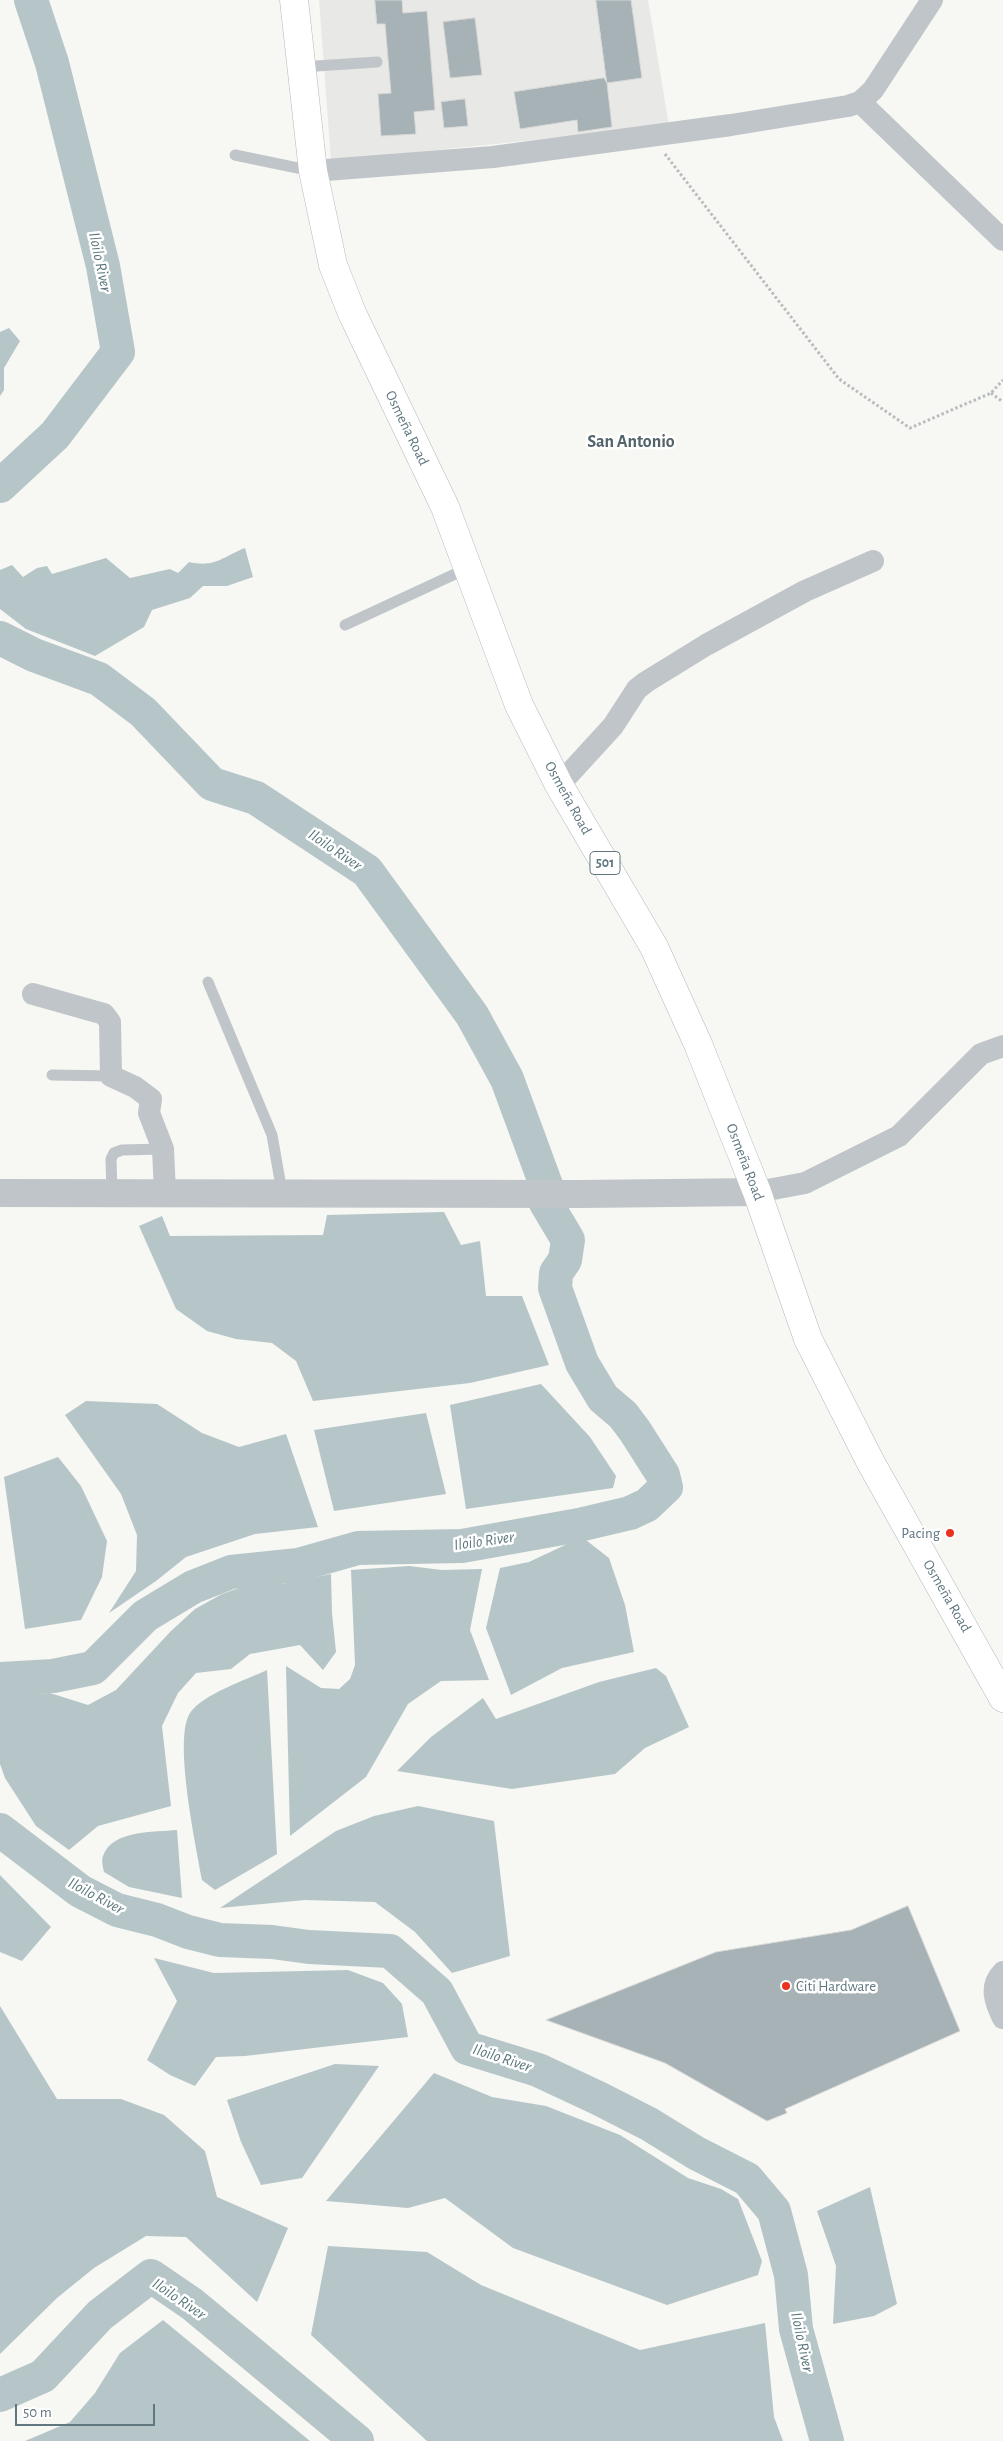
<!DOCTYPE html>
<meta charset="utf-8">
<style>
body{margin:0}
#map{position:relative;width:1003px;height:2441px;overflow:hidden;background:#f7f7f3;font-family:"Alegreya Sans",sans-serif}
canvas{display:block}
.scale{position:absolute;left:15px;top:2404px;width:140px;height:22px;box-sizing:border-box;border:2px solid #607780;border-top:0;padding-left:6px;font-size:15px;line-height:18px;white-space:nowrap;color:#607780;-webkit-text-stroke:4px #fff;paint-order:stroke}
</style>
<div id="map">
<canvas width="1003" height="2441"></canvas>
<div class="scale">50 m</div>
</div>
<script>
const ctx = document.querySelector('canvas').getContext('2d');
ctx.lineJoin = 'round';
function paint(path, color) { ctx.fillStyle = color; ctx.fill(path, 'evenodd'); }
function trace(path, color, width, dash) { ctx.strokeStyle = color; ctx.lineWidth = width; ctx.lineCap = dash ? 'butt' : 'round'; ctx.setLineDash(dash || []); ctx.stroke(path); }
function write(font, color, halo, rows, align = 'center') {
  ctx.font = font + ' "Alegreya Sans",sans-serif'; ctx.lineWidth = 5; ctx.setLineDash([]); ctx.textBaseline = 'middle'; ctx.strokeStyle = halo; ctx.fillStyle = color; for (const [text, x, y, turn = 0] of rows) {
    ctx.save(); ctx.translate(x, y); ctx.rotate((+turn || 0) * Math.PI / 180); ctx.textAlign = isNaN(turn) ? turn : align; if (halo) ctx.strokeText(text, 0, 0); ctx.fillText(text, 0, 0); ctx.restore();
  }
}
const built = new Path2D(`
 M 319,0 L 648,0 L 669,126 L 331,161 Z`);
const water = new Path2D(`
 M 9,328 L 20,341 L 4,368 L 4,390 L 0,396 L 0,332 Z
 M 245,548 L 253,577 L 227,586 L 203,586 L 190,598 L 152,610 L 144,627 L 95,656 L 26,629 L 0,609 L 0,570 L 12,565 L 23,577 L 37,568 L 47,566 L 52,574 L 106,558 L 130,578 L 170,569 L 178,573 L 189,562 C 215,568 222,557 245,548 Z
 M 444,1212 L 461,1245 L 480,1241 L 486,1296 L 522,1296 L 549,1365 L 470,1383 L 313,1401 L 296,1361 L 272,1343 L 236,1339 L 207,1331 L 176,1309 L 139,1226 L 162,1216 L 170,1236 L 323,1235 L 327,1215 Z
 M 541,1384 L 590,1437 L 616,1476 L 613,1488 L 466,1509 L 450,1405 Z
 M 86,1401 L 157,1404 L 202,1433 L 239,1447 L 286,1434 L 318,1527 L 255,1534 L 186,1557 L 156,1581 L 109,1613 L 136,1571 L 137,1535 L 121,1494 L 65,1415 Z
 M 426,1413 L 446,1494 L 334,1511 L 314,1430 Z
 M 58,1457 L 81,1486 L 107,1541 L 102,1577 L 81,1620 L 25,1629 L 4,1477 Z
 M 582,1537 L 609,1558 L 625,1605 L 634,1652 L 562,1668 L 511,1695 L 486,1628 L 500,1568 L 529,1562 Z
 M 409,1566 L 442,1570 L 482,1569 L 470,1630 L 489,1680 L 441,1681 L 408,1704 L 366,1777 L 290,1836 L 286,1666 L 321,1688 L 339,1689 L 350,1679 L 355,1665 L 351,1570 Z
 M 331,1574 L 332,1613 L 336,1652 L 323,1670 L 300,1645 L 250,1654 L 231,1669 L 196,1673 L 178,1693 L 162,1726 L 171,1806 L 98,1826 L 69,1850 L 36,1826 L 5,1778 L 0,1764 L 0,1695 L 50,1693 L 88,1705 L 116,1690 L 171,1631 L 195,1609 L 222,1594 L 256,1582 L 282,1584 Z
 M 656,1668 L 666,1676 L 689,1727 L 645,1748 L 615,1774 L 512,1789 L 397,1771 L 431,1737 L 483,1698 L 496,1719 L 599,1682 Z
 M 267,1670 L 277,1854 L 215,1890 L 202,1880 C 196,1846 173,1739 190,1713 C 203,1694 246,1680 267,1670 Z
 M 418,1806 L 494,1821 L 510,1956 L 452,1973 L 415,1932 L 375,1902 L 305,1900 L 220,1908 L 336,1831 L 374,1816 Z
 M 177,1830 L 182,1898 L 129,1887 L 104,1872 C 103,1867 101,1860 103,1856 C 112,1830 154,1832 177,1830 Z
 M 0,1875 L 51,1927 L 22,1961 L 0,1952 Z
 M 154,1958 L 214,1973 L 348,1970 L 383,1983 L 402,2004 L 408,2037 L 245,2056 L 216,2057 L 195,2086 L 170,2075 L 147,2060 L 177,2001 Z
 M 0,2006 L 57,2099 L 121,2099 L 164,2115 L 205,2151 L 217,2197 L 288,2228 L 257,2302 L 186,2237 L 146,2236 L 94,2268 L 57,2298 L 0,2354 Z
 M 335,2064 L 379,2066 L 302,2178 L 261,2185 L 241,2142 L 227,2100 Z
 M 434,2073 L 492,2097 L 546,2106 L 620,2135 L 688,2178 L 721,2189 L 738,2199 L 762,2261 L 758,2275 L 667,2305 L 513,2248 L 445,2198 L 408,2208 L 326,2201 Z
 M 870,2187 L 897,2304 L 874,2316 L 833,2324 L 836,2266 L 817,2211 Z
 M 328,2246 L 427,2252 L 481,2285 L 640,2350 L 765,2323 L 774,2417 L 783,2441 L 427,2441 L 311,2335 Z
 M 163,2320 L 310,2441 L 25,2441 L 70,2422 L 95,2393 L 120,2353 Z`);
const river = new Path2D(`
 M 0,486 L 55,435 L 118,352 L 103,266 L 52,63 L 31,0
 M 0,638 L 34,655 L 99,679 L 143,712 L 212,784 L 256,798 L 367,871 L 472,1015 L 507,1079 L 546,1185
 M 0,1679 L 53,1676 L 93,1668 L 145,1616 L 193,1587 L 231,1572 L 298,1565 L 358,1548 L 462,1546 L 579,1525 L 630,1513 L 647,1505 L 666,1487 L 663,1475 L 635,1431 L 623,1415 L 603,1398 L 582,1363 L 555,1288 L 556,1273 L 565,1260 L 568,1240 L 546,1203
 M 0,1830 L 80,1891 L 117,1910 L 157,1920 L 188,1932 L 220,1940 L 272,1942 L 309,1947 L 390,1951 L 437,1992 L 467,2048 L 538,2070 L 598,2098 L 649,2124 L 696,2153 L 747,2179 L 774,2211 L 791,2275 L 796,2329 L 827,2441
 M 0,2395 L 43,2376 L 100,2315 L 151,2276 L 192,2304 L 357,2441`);
const building = new Path2D(`
 M 375,0 L 402,0 L 403,13 L 427,11 L 435,110 L 414,112 L 416,134 L 381,136 L 378,94 L 391,93 L 385,24 L 377,24 Z
 M 596,0 L 631,0 L 642,78 L 607,83 Z
 M 475,18 L 482,75 L 450,78 L 443,22 Z
 M 604,78 L 607,83 L 612,127 L 578,132 L 577,120 L 520,129 L 514,92 Z
 M 465,99 L 468,126 L 444,128 L 441,102 Z
 M 908,1906 L 960,2031 L 785,2109 L 787,2113 L 767,2121 L 665,2063 L 546,2020 L 716,1952 L 851,1930 Z`);
const path = new Path2D(`
 M 665,154 L 839,379 L 910,428 L 991,393 L 1003,380
 M 991,393 L 1003,402`);
const service = new Path2D(`
 M 301,67 L 377,62
 M 235,155 L 312,171
 M 345,625 L 468,568
 M 208,982 L 272,1135 L 282,1192
 M 52,1075 L 111,1076
 M 112,1193 L 111,1159 L 114,1153 L 122,1150 L 163,1149`);
const minor = new Path2D(`
 M 860,102 L 1003,240
 M 313,171 L 493,157 L 731,125 L 848,106 L 860,102 L 873,90 L 932,0
 M 559,785 L 613,726 L 637,689 L 646,682 L 706,645 L 805,591 L 873,561
 M 33,994 L 104,1014 L 110,1022 L 111,1076 L 135,1087 L 151,1099 L 149,1113 L 163,1149 L 165,1193
 M 757,1192 L 805,1183 L 899,1136 L 981,1054 L 1003,1046
 M 1003,1972 C 989,1986 995,2002 1003,2018`);
const tertiary = new Path2D(`
 M 0,1193 L 581,1194 L 757,1192`);
const primary = new Path2D(`
 M 294,0 L 313,171 L 333,265 L 352,313 L 445,507 L 519,705 L 559,785 L 654,947 L 698,1044 L 757,1192 L 808,1339 L 871,1463 L 1003,1698`);
const markers = [
 [950,1533,5,"#eb311f"],
 [786,1986,5,"#eb311f"]
];
const shields = [
 [605,863,30]
];
const shieldNames = [
 ["501",605,863]
];
const streetNames = [
 ["Osmeña Road",407,428,64],
 ["Osmeña Road",568,798,61],
 ["Osmeña Road",745,1162,69],
 ["Osmeña Road",947,1596,60]
];
const poiNames = [
 ["Pacing",940,1533],
 ["Citi Hardware",796,1986,"left"]
];
const waterNames = [
 ["Iloilo River",100,262,78],
 ["Iloilo River",335,850,34],
 ["Iloilo River",484,1541,-8],
 ["Iloilo River",96,1896,28],
 ["Iloilo River",502,2058,18],
 ["Iloilo River",179,2299,34],
 ["Iloilo River",802,2342,78]
];
const quarterNames = [
 ["San Antonio",631,442]
];
paint(built, '#e8e8e7');
paint(water, '#b6c6c8');
trace(river, '#b6c6c8', 34);
paint(building, '#a6b2b6');
trace(building, '#d8d8d6', 1);
trace(primary, '#b2b9bc', 29);
trace(path, '#b7bcbe', 3, [2.5, 2.5]);
trace(service, '#bfc5c8', 11);
trace(minor, '#bfc5c8', 22);
trace(tertiary, '#bfc5c8', 28);
trace(primary, '#fff', 28);
for (const [x, y, r, color] of markers) { const dot = new Path2D(); dot.arc(x, y, r, 0, 2 * Math.PI); ctx.fillStyle = color; ctx.fill(dot); trace(dot, '#fff', 2); }
for (const [x, y, w] of shields) { const box = new Path2D(); box.roundRect(x - w / 2, y - 11.5, w, 23, 4); ctx.fillStyle = '#fff'; ctx.fill(box); trace(box, '#607780', 1); }
write('bold 14px', '#607780', null, shieldNames);
write('15px', '#607780', '#fff', streetNames);
write('15px', '#607780', '#fff', poiNames, 'right');
write('italic 16px', '#5b777c', '#fff', waterNames);
write('bold 18px', '#53646b', '#fff', quarterNames);
</script>
